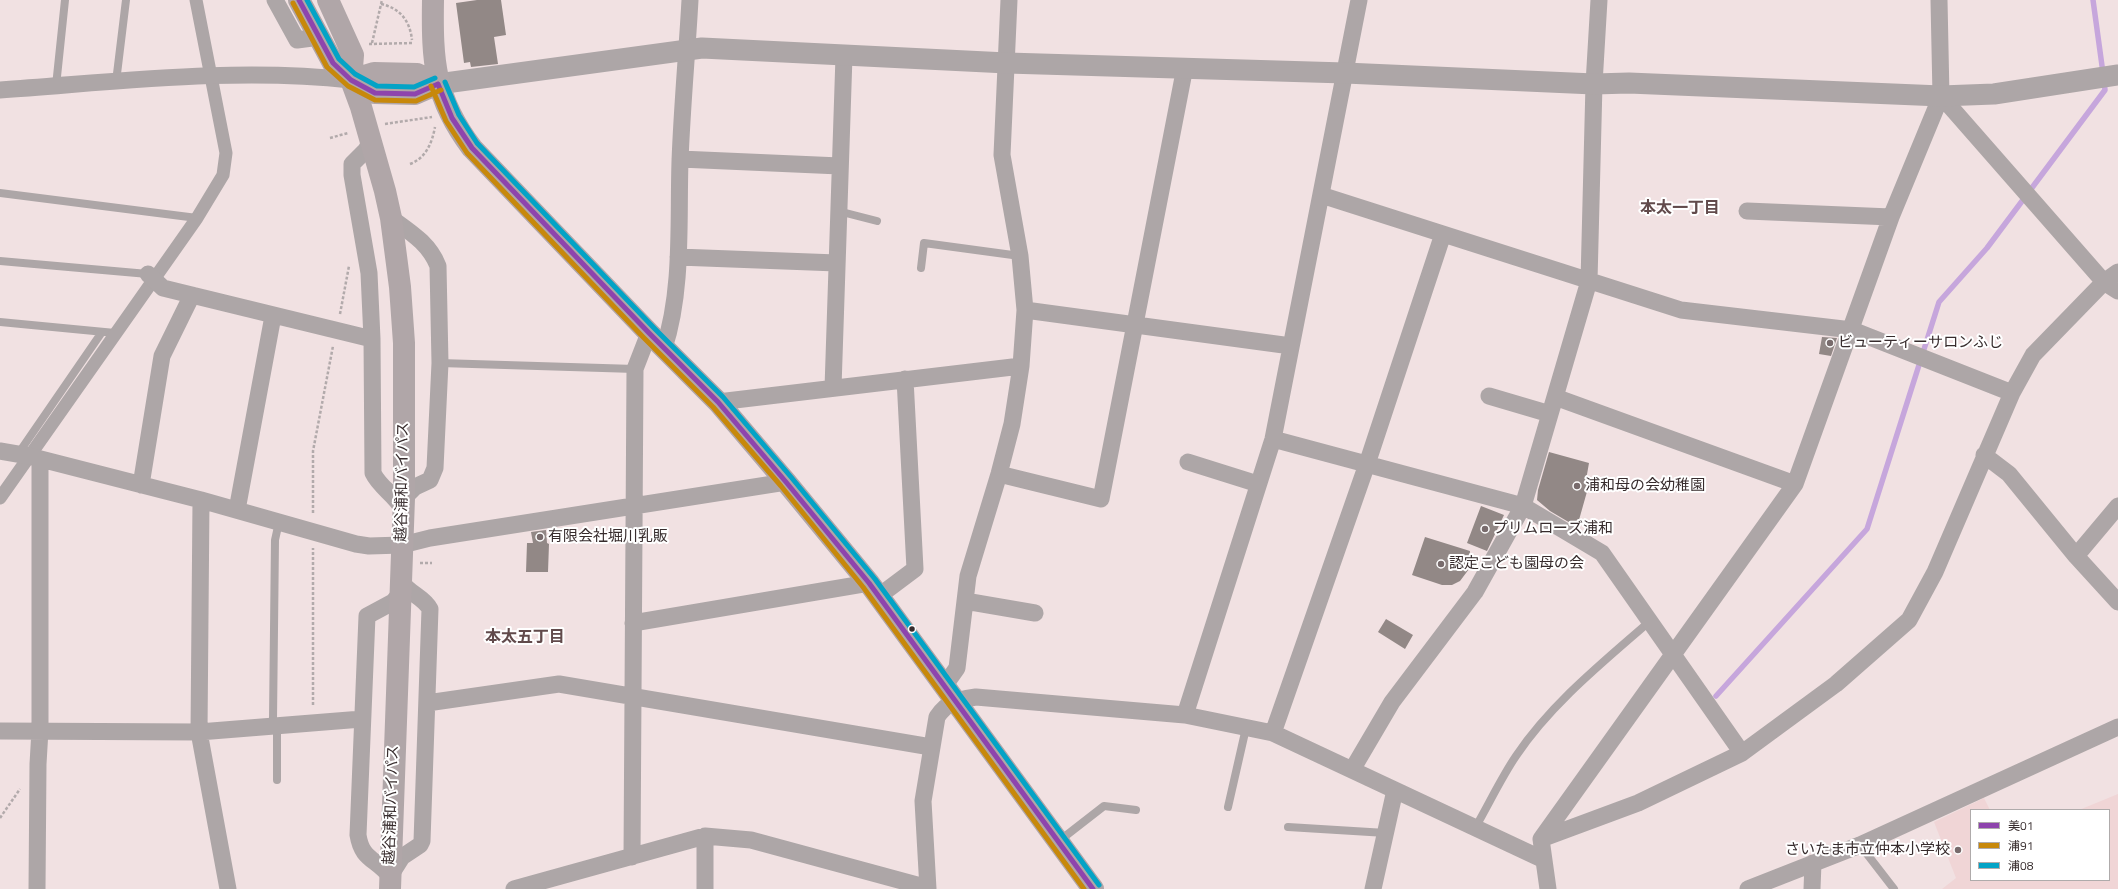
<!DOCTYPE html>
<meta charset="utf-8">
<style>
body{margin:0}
#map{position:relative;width:2118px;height:889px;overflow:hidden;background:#f1e1e2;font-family:"Titillium Web","Noto Sans JP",sans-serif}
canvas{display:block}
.legend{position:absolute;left:1970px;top:809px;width:140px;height:72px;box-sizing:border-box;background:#fff;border:1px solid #afabab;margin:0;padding:5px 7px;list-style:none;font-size:12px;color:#372c2d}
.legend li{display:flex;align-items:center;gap:8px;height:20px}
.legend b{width:20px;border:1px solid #afabab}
</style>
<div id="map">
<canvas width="2118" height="889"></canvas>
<ul class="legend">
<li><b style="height:5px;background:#8e44ad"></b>美01</li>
<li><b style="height:5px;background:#c7880b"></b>浦91</li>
<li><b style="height:5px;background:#03a3c6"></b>浦08</li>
</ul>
</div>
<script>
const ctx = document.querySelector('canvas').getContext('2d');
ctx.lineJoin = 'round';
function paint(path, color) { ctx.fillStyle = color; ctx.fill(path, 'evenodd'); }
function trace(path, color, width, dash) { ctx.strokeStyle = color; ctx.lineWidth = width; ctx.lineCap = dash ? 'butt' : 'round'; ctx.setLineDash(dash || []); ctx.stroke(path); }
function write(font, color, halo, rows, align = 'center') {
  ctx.font = font + ' "Titillium Web","Noto Sans JP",sans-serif'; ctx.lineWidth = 4; ctx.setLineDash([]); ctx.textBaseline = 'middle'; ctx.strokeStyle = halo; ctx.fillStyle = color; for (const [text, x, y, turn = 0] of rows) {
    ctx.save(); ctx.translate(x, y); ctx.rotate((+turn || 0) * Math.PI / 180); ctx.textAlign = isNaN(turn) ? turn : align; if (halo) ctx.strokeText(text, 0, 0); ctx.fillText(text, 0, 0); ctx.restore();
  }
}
const built = new Path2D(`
 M 2118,794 L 2118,889 L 1942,889 L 1956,878 L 1934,822 L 1984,798 L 1990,810 L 1971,810 L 1971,880 L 2109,880 L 2109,810 L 2079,810 Z`);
const stream = new Path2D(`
 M 2093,0 L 2103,73
 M 1716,696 L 1867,529 L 1939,302 L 1987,248 L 2105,90 L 2104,81`);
const building = new Path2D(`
 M 477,0 L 501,0 L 506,35 L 494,37 L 498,64 L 471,67 L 470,62 L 464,63 L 456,3 Z
 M 1822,337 L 1837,338 L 1831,356 L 1819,354 Z
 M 1549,452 L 1589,463 L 1586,480 L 1590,481 L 1577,527 L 1550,511 L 1537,500 L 1538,490 Z
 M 1481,506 L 1504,515 L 1487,551 L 1467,543 Z
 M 546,530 L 547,543 L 549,544 L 548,572 L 526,572 L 527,543 L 533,543 L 531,532 Z
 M 1425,537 L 1470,551 L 1469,569 L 1460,581 L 1452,585 L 1442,585 L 1412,575 Z
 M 1386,619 L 1413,635 L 1405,649 L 1378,632 Z`);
const path = new Path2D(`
 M 381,4 C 400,8 410,21 412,40
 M 372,43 L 382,0
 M 369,44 L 413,43
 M 385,124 L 432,117
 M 330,138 L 348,133
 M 410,164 C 426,158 432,143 435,127
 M 340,314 L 349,266
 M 313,513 L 313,451 L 333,346
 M 420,563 L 432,563
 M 313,705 L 313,548
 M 0,818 L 20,789`);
const service = new Path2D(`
 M 116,82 L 126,0
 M 56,86 L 65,0
 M 0,193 L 197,218
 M 838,211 L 877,221
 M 0,261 L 148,274
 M 921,268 L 924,243 L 1020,256
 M 0,322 L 115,333
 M 440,363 L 635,369
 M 18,454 L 102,332
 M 277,780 L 277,726 L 273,719 L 275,540 L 279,522
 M 1228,807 L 1246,728
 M 1288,827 L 1386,833
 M 1475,828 C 1489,804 1501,778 1516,756 C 1551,704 1602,663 1649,622
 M 1059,841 L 1104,806 L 1136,810
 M 1860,845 L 1894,889`);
const pedestrian = new Path2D(`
 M 0,498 L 197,218 L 223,175 L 226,153 L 196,0`);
const minor = new Path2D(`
 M 275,0 L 297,40 L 320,37
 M 1939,0 L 1941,96
 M 0,90 C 116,82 235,67 351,80
 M 371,141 L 366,150 L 352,164 L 352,175 L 369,273 L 372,339 L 373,473 C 380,488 396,495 403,510
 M 680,159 L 840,166
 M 1321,195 L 1681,310 L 1852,330 L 2012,393
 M 1747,211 L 1891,217
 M 391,218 C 410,232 429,243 438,266 L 440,363 L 435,468 L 430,480 L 415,487 L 404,498
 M 678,257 L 837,263
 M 148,274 L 163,288 L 372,339
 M 1025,310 L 1291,346
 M 664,348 C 683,290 678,222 680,161 C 682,107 687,54 690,0
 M 833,388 L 844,56
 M 1489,396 L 1550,414
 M 1555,397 L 1795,484
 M 718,402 L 1021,366
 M 1273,439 L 1523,506 L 1602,553 L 1742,753
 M 0,451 L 29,456 L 201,500 L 356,544 L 369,546 L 402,545 L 430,538 L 786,482
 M 1984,455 L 2009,474 L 2076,556 L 2118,602
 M 1188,462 L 1258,484
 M 999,474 L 1101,499 L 1185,67
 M 141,485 L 162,356 L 192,295
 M 201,500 L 199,732 L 228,889
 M 237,510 L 273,316
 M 2076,556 L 2118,506
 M 399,595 L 393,602 L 367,616 L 358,835 C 362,860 375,858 390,876 L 402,857 L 420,845 L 422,841 L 430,609 C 424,597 409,594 400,580
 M 879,596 L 915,569 L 905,379
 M 965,601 L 1035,613
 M 633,623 L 869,583
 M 945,685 L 957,668 L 968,576 L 999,474 L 1012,424 L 1021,366 L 1025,310 L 1020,256 L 1002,155 L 1009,0
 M 427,703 L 559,684 L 931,747
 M 1185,715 L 1273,439 L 1359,0
 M 0,731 L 199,732 L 362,719
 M 1273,733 L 1367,464 L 1443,234
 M 1352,770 L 1392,702 L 1475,592 L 1523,506 L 1589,281 L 1594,84 L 1599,0
 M 1541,839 L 1638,803 L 1742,753 L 1836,684 L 1909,620 L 1935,572 L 2012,393 L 2033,355 L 2104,282 L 2118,272
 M 632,857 L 635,369 L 649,333
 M 37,889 L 38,764 L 40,730 L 40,459
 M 514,889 L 705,836 L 751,840 L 928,888
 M 705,889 L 705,836
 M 928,889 L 923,801 L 937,717 C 948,701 957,700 976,697 L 1185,715 L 1273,733 L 1542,859
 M 1373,889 L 1395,790
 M 1548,889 L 1541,839 L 1795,484 L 1891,217 L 1941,96 L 2104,282 L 2118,291
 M 1748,889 L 1860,845 L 2118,727
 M 1812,889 L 1813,863`);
const tertiary = new Path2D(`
 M 438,84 L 702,48 L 1007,63 L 1345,73 L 1594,84 L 1629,83 L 1941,96 L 1994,94 L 2118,75`);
const trunk = new Path2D(`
 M 299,0 L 333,63 L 351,80 L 375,93 L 415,94 L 438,84
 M 328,0 L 353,55 L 351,80 L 361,107 L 385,191 L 391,218 L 400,287 L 404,343 L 404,498 L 390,889
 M 433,0 C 432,61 434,98 472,148 L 649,333 L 718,402 L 786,482 L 869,583 L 1093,889
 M 351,80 L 374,73 L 417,74 L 438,84`);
const bus1 = new Path2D(`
 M 299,0 L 333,63 L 351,80 L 375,93 L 415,94 L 438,84
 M 438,84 L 452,118 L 472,148 L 649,333 L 718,402 L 786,482 L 869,583 L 1093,889`);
const bus2 = new Path2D(`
 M 293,3 L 327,67 L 348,86 L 375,100 L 416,101 L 441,90
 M 431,86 L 446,121 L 467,153 L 644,338 L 713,407 L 781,486 L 863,587 L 1084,889`);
const bus3 = new Path2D(`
 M 307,0 L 339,59 L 355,74 L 377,86 L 414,87 L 435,78
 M 445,82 L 459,115 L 477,143 L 654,328 L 723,397 L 791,477 L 875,579 L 1099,885`);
const markers = [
 [1830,343,4,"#786b6c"],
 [1577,486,4,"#786b6c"],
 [1485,529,4,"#786b6c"],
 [540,537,4,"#786b6c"],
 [1441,564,4,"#786b6c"],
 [912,629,3.5,"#372c2d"],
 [1958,850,4,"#786b6c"]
];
const poiNames = [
 ["ビューティーサロンふじ",1838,343],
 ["浦和母の会幼稚園",1585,486],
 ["プリムローズ浦和",1493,529],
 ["有限会社堀川乳販",548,537],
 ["認定こども園母の会",1449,564],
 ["さいたま市立仲本小学校",1950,850,"right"]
];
const streetNames = [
 ["越谷浦和バイパス",403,482,-89],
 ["越谷浦和バイパス",392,805,-88]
];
const neighbourhoodNames = [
 ["本太一丁目",1680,209],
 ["本太五丁目",525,638]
];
paint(built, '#f0d5d6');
trace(stream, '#c6a6dc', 5.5);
paint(building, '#928886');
trace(path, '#b2aaab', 2.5, [3, 2]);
trace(service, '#ada6a7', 8);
trace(pedestrian, '#ada6a7', 13);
trace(minor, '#ada6a7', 17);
trace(tertiary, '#ada6a7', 21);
trace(trunk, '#b0a6a8', 22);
trace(bus1, '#8e44ad', 5);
trace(bus2, '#c7880b', 5);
trace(bus3, '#03a3c6', 5);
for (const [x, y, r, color] of markers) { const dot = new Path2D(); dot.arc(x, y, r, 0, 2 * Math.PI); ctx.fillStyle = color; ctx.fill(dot); trace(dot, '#fff', 1.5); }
write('15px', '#372c2d', '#fff', poiNames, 'left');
write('15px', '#372c2d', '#fff', streetNames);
write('bold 16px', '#614a4b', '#fff', neighbourhoodNames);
</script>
